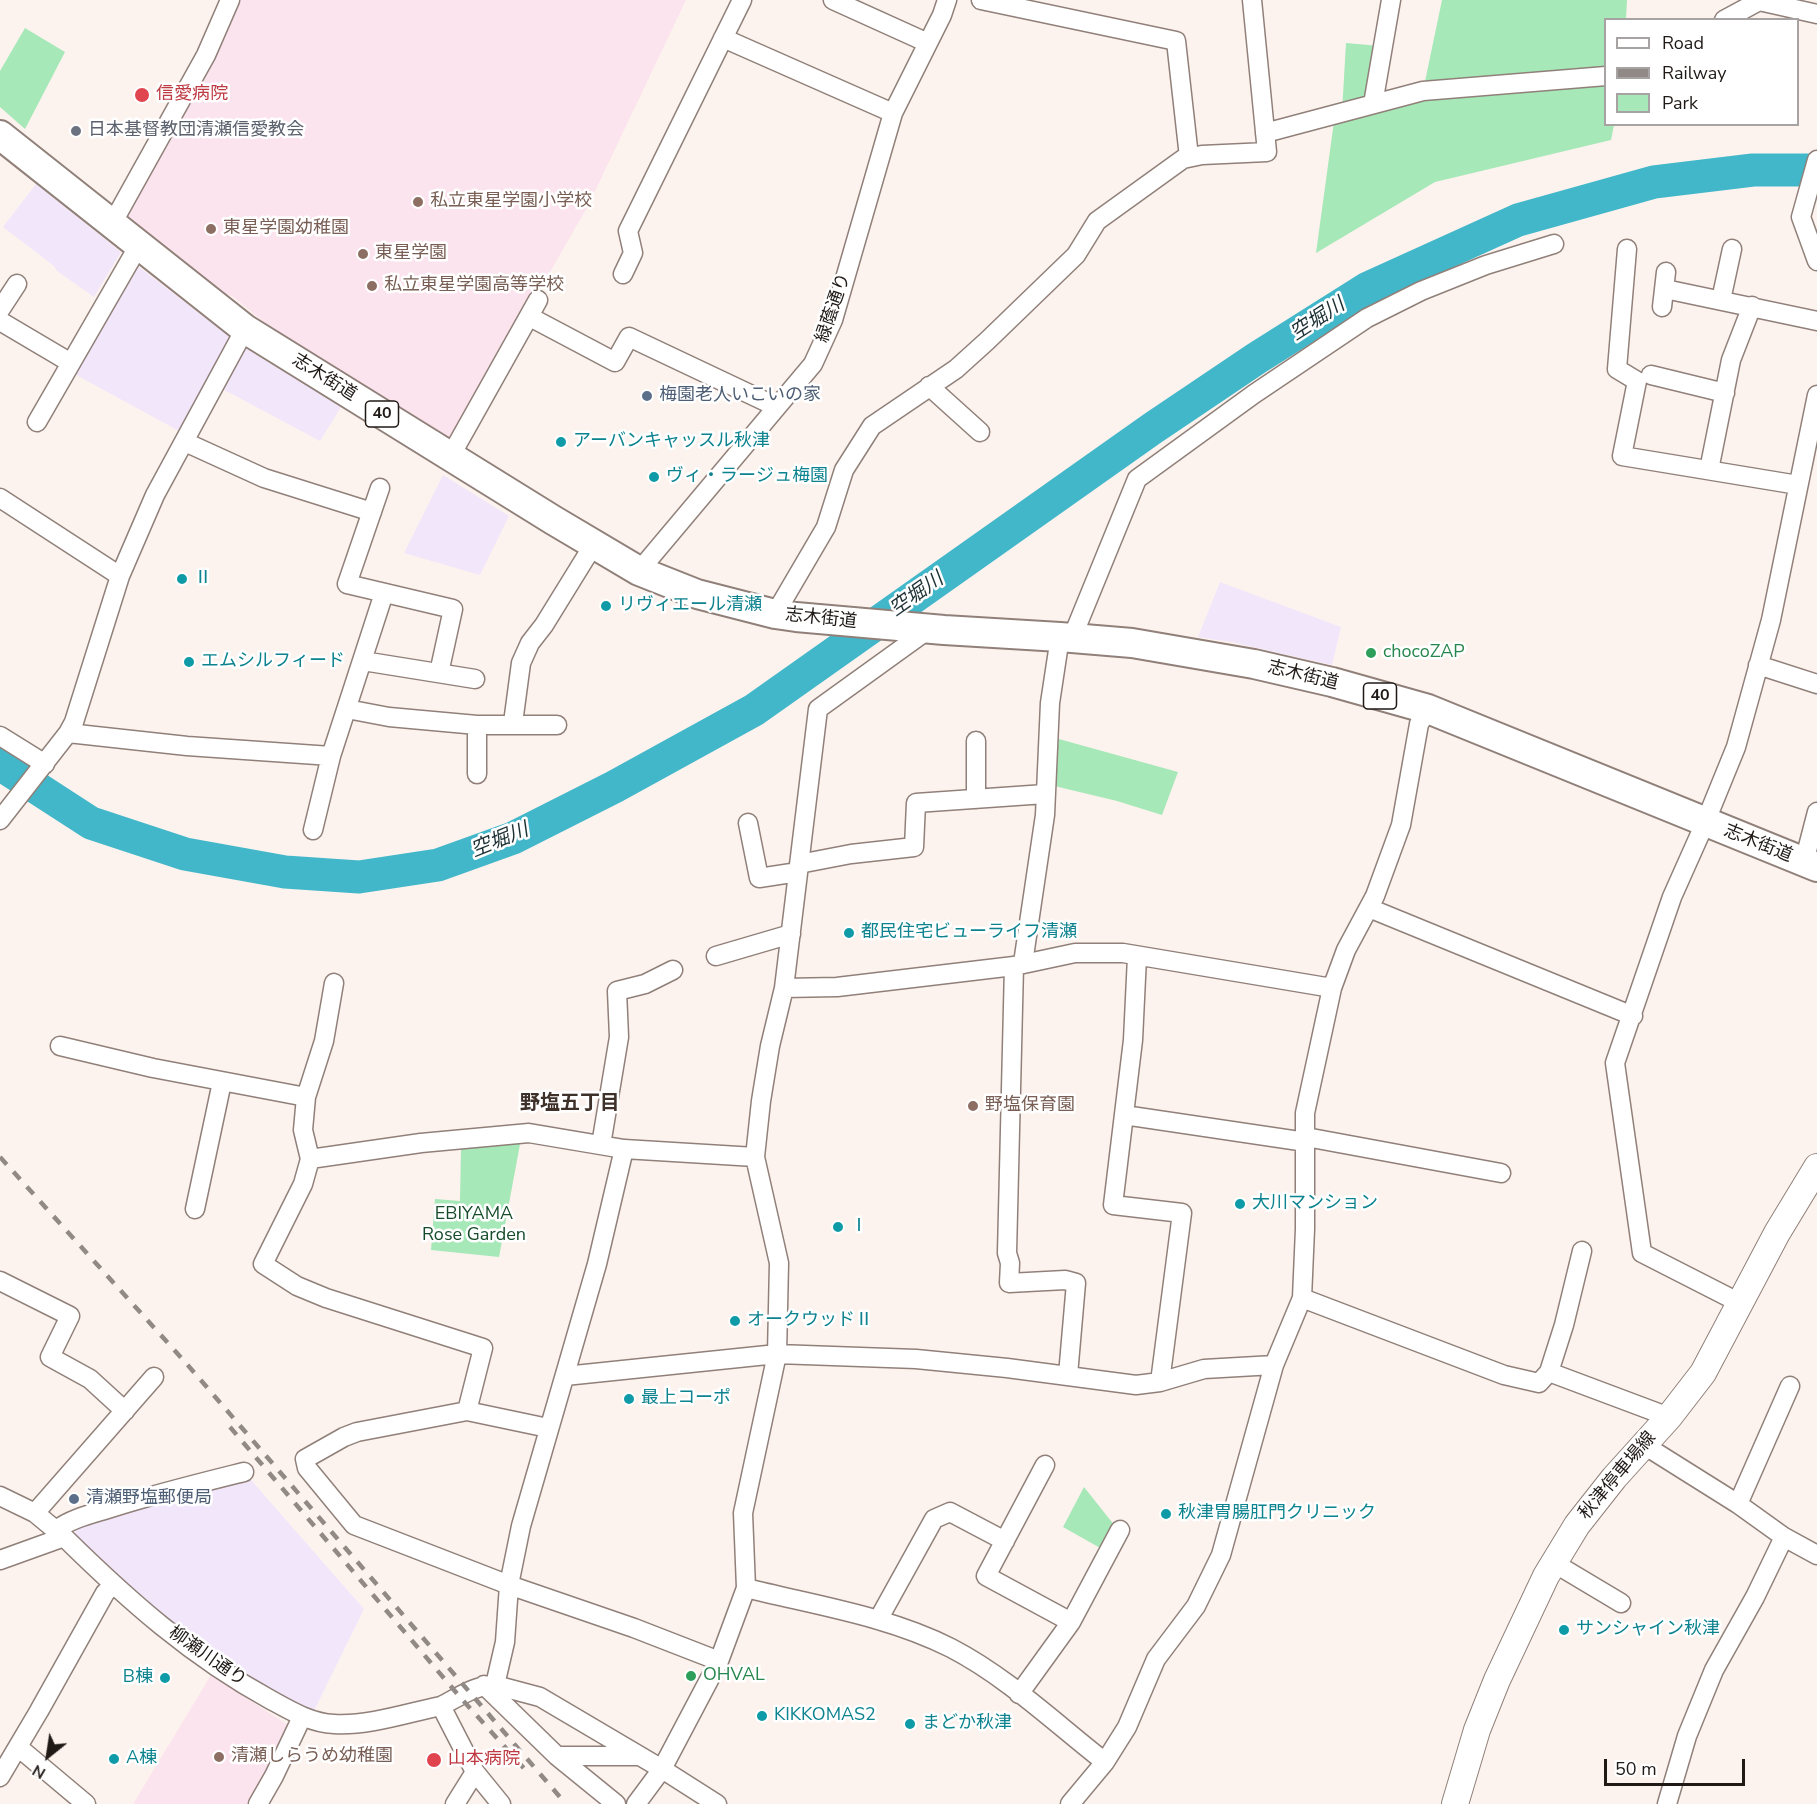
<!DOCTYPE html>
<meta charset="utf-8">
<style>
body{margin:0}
#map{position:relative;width:1817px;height:1804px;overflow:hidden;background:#fdf3ee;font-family:"Nunito Sans",sans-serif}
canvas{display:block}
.legend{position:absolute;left:1604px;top:18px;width:195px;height:108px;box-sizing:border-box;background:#fff;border:2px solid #a6a3a2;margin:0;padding:8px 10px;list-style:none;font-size:18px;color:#201a17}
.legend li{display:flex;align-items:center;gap:12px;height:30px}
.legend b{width:30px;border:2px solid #a6a3a2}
.north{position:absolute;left:18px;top:1726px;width:60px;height:60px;-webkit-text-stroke:4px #fff;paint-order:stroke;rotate:210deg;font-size:16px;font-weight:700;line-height:24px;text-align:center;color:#201a17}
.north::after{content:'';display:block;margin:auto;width:21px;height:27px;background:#201a17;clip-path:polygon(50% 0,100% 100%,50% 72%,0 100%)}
.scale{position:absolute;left:1604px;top:1759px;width:141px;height:27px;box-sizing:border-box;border:3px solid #201a17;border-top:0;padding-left:8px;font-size:18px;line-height:21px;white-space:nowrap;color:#201a17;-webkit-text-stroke:4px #fff;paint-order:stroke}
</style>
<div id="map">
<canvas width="1817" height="1804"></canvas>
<ul class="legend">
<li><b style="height:8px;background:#fff"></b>Road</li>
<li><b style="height:8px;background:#918985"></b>Railway</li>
<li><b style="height:16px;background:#a6e8b7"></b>Park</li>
</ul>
<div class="north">N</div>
<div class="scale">50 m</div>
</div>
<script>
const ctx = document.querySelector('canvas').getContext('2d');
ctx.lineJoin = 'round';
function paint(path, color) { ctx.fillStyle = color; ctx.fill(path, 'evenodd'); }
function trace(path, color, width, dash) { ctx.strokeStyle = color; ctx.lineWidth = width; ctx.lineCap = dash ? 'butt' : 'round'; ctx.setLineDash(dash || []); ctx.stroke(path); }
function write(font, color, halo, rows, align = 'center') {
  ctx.font = font + ' "Nunito Sans","Noto Sans JP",sans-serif'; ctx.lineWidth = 5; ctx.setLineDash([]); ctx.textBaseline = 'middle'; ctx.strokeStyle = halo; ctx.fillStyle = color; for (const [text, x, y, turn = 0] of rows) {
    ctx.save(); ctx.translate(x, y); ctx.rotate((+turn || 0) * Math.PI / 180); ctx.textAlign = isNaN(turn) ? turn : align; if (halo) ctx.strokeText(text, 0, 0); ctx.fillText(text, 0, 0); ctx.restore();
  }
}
const commercial = new Path2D(`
 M 36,184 L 121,252 L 94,297 L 57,271 L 54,266 L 3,227 Z
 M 130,260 L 230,337 L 179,431 L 67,370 Z
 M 237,343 L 341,407 L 320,441 L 215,385 Z
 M 443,475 L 509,516 L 480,575 L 404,553 Z
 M 1220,582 L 1341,627 L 1332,665 L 1231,642 L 1198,637 Z
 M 244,1472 L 364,1609 L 310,1719 L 145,1612 L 132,1588 L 75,1535 L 78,1518 Z`);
const education = new Path2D(`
 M 234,0 L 686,0 L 588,206 L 451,444 L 277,333 L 232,296 L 216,293 L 117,215 Z
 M 211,1675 L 291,1727 L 254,1804 L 133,1804 Z`);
const green = new Path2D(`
 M 1442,0 L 1627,0 L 1626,19 L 1606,20 L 1606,124 L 1614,125 L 1611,140 L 1435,182 L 1316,253 L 1335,114 L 1342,112 L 1346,43 L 1380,46 L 1374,104 L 1423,91 Z
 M 25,28 L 65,52 L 25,129 L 0,107 L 0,71 Z
 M 1048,736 L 1178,772 L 1162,815 L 1117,801 L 1046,784 Z
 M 521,1139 L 499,1257 L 431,1250 L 435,1199 L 460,1201 L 461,1147 Z
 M 1084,1487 L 1115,1526 L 1102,1549 L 1063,1527 Z`);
const river = new Path2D(`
 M 0,764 L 91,823 L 185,854 L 285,872 L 359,877 L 438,865 L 513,838 L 614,787 L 754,710 L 1153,428 L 1257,358 L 1368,288 L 1518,220 L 1654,182 L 1753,170 L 1817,170`);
const street = new Path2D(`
 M 833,0 L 928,43
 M 981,0 L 1176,41 L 1189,157
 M 1724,20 L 1759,1 L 1817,14
 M 723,38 L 893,113
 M 1373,104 L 1391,0
 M 1265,133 L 1423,91 L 1606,76
 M 1817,160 L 1801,217 L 1817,261
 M 112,224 L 206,55 L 230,0
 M 1627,249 L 1617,369 L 1637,381 L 1622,456 L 1798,485
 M 623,274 L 633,253 L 628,231 L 742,0
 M 1665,289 L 1817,321
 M 1721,300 L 1732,249
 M 1662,307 L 1666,272
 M 0,310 L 17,284
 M 530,317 L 615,362 L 629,337 L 777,407
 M 0,321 L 71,363
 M 1651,375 L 1725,393
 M 929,386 L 980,432
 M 37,422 L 139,245
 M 185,442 L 264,478 L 372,512
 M 450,457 L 538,300
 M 1709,470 L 1731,360 L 1752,306
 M 380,488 L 347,584 L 453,609 L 439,673
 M 0,498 L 120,576
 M 639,571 L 813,364 L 833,320 L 893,113 L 942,15 L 947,0
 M 775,614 L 826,527 L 844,470 L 872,426 L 956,369 L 987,341 L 1076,255 L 1097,221 L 1183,159 L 1202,155 L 1267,152 L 1252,0
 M 1072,638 L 1137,479 L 1254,394 L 1367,318 L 1421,291 L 1486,265 L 1554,244
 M 363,661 L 475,679
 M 1758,665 L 1817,684
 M 347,709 L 389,717 L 477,725 L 557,725
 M 513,723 L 521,663 L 530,643 L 544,625 L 594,544
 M 477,725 L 477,774
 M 68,733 L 187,746 L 331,756
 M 0,736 L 45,764
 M 976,741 L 976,799
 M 0,820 L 68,733 L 74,722 L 120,576 L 155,495 L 245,329
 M 748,823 L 759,878 L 798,872
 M 313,830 L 331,756 L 384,593
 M 1804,862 L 1817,812
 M 799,864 L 851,854 L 914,847 L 916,803 L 1045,794
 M 1369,908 L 1633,1016
 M 716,956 L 791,934
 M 1137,957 L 1133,1040 L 1113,1205 L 1182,1213 L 1160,1382
 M 1023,963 L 1045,815 L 1050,703 L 1060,637
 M 1014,966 L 1007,1253 L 1010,1263 L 1009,1283 L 1065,1280 L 1076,1283 L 1068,1375
 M 784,988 L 837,987 L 1014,966 L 1075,953 L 1123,953 L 1332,988
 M 60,1046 L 153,1068 L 306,1097 L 303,1130 L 310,1159
 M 306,1097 L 324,1041 L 334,983
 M 1124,1115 L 1306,1142
 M 1306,1137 L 1501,1173
 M 601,1145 L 619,1037 L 617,991 L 645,984 L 673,970
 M 195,1209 L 222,1082
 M 0,1281 L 70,1316 L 50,1357 L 90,1379 L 125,1411
 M 1302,1298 L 1504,1375 L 1539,1383 L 1549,1372 L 1564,1325 L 1582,1251
 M 1740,1303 L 1642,1253 L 1615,1063 L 1672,897 L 1705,823 L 1736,747 L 1771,620 L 1817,395
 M 1549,1372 L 1669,1417
 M 565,1376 L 777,1354 L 916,1359 L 1007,1368 L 1136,1385 L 1160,1382 L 1204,1369 L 1274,1365
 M 467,1411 L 483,1348 L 326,1298 L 297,1286 L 263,1264 L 303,1184 L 310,1159 L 421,1143 L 529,1133 L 624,1149 L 755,1157
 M 548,1428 L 467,1411 L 357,1432 L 344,1437 L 305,1459 L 307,1468 L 354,1525 L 509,1585 L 634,1628 L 719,1661
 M 1644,1445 L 1738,1504 L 1784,1537 L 1817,1555
 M 1045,1465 L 986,1576 L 1071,1622
 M 0,1496 L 35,1513 L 64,1537
 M 1738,1504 L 1790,1386
 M 35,1513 L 154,1377
 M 56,1530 C 72,1518 92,1514 111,1508 C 155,1494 200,1483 244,1472
 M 0,1560 L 64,1537 C 128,1600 192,1657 271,1700 C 291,1711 311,1723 334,1724 C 369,1726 407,1713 441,1706
 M 1554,1563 L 1621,1603
 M 746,1588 C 814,1605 888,1616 951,1648 C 1007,1677 1055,1723 1105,1762
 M 878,1620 L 934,1519 L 950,1512 L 1005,1541
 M 484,1685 L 557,1756 L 616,1804
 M 495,1685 L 540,1697 L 662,1769 L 719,1661 L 746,1588 L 743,1513 L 777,1354 L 779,1263 L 755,1157 L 761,1101 L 770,1046 L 784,988 L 818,709 L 929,629
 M 1019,1694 L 1071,1622 L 1120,1530
 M 18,1747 L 86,1804
 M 557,1756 L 637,1756
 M 475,1772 L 501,1804
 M 0,1777 L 39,1711 L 105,1593 L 113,1585
 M 258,1804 L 274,1776 L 302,1717
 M 455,1804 L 475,1772 L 441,1706 C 459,1697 475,1685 495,1685 L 505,1642 L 509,1585 L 521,1526 L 597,1264 L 624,1149
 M 636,1804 L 662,1769 L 717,1804
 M 1070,1804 L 1105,1762 L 1127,1727 L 1156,1659 L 1196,1606 L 1221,1555 L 1274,1365 L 1302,1298 L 1305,1229 L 1305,1113 L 1332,988 L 1346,950 L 1375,896 L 1401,825 L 1419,724 L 1428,709
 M 1667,1804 L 1687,1736 L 1714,1670 L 1755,1597 L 1784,1537`);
const secondary = new Path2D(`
 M 1455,1804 L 1477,1730 L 1497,1680 L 1546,1576 L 1577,1525 L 1614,1478 L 1669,1417 L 1703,1373 L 1777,1233 L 1817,1167`);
const primary = new Path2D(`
 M 0,135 L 245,329 L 553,520 L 639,571 L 697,594 L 775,614 L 796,617 L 944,630 L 1060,637 L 1132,643 L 1254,664 L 1332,682 L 1428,709 L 1817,867`);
const rail = new Path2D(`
 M 0,1157 L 186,1363 L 566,1804
 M 230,1427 L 460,1697 L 530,1775`);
const markers = [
 [142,95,8,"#e0444e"],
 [76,131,6,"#6b7280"],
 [418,202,6,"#8d6e63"],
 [211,229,6,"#8d6e63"],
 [363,254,6,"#8d6e63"],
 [372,286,6,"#8d6e63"],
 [647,396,6,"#5c6f8a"],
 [561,442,6,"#0f9aa8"],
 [654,477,6,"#0f9aa8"],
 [182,579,6,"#0f9aa8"],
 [606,606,6,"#0f9aa8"],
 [1371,653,6,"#2e9e5b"],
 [189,662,6,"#0f9aa8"],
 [849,933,6,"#0f9aa8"],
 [973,1106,6,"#8d6e63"],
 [1240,1204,6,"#0f9aa8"],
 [838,1227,6,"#0f9aa8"],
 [735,1321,6,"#0f9aa8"],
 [629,1399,6,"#0f9aa8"],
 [74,1499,6,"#5c6f8a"],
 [1166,1514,6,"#0f9aa8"],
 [1564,1630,6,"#0f9aa8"],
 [691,1676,6,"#2e9e5b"],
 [165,1678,6,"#0f9aa8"],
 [762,1716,6,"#0f9aa8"],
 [910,1724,6,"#0f9aa8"],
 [219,1757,6,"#8d6e63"],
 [114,1759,6,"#0f9aa8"],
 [434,1760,8,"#e0444e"]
];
const shields = [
 [382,414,33],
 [1380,696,33]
];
const shieldNames = [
 ["40",382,414],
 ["40",1380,696]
];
const healthNames = [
 ["信愛病院",156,95],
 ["山本病院",448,1760]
];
const worshipNames = [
 ["日本基督教団清瀬信愛教会",88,131]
];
const educationNames = [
 ["私立東星学園小学校",430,202],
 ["東星学園幼稚園",223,229],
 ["東星学園",375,254],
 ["私立東星学園高等学校",384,286],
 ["野塩保育園",985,1106],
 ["清瀬しらうめ幼稚園",231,1757]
];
const streetNames = [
 ["緑蔭通り",834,308,-71],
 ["志木街道",324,378,32],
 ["志木街道",821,619,6],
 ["志木街道",1303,676,14],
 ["志木街道",1758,844,22],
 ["秋津停車場線",1618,1476,-50],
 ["柳瀬川通り",207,1657,35]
];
const serviceNames = [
 ["梅園老人いこいの家",659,396],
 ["清瀬野塩郵便局",86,1499]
];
const cultureNames = [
 ["アーバンキャッスル秋津",573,442],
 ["ヴィ・ラージュ梅園",666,477],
 ["Ⅱ",194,579],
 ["リヴィエール清瀬",618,606],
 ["エムシルフィード",201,662],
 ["都民住宅ビューライフ清瀬",861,933],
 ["大川マンション",1252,1204],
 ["Ⅰ",850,1227],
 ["オークウッドⅡ",747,1321],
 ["最上コーポ",641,1399],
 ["秋津胃腸肛門クリニック",1178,1514],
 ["サンシャイン秋津",1576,1630],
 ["B棟",153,1678,"right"],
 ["KIKKOMAS2",774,1716],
 ["まどか秋津",922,1724],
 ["A棟",126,1759]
];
const leisureNames = [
 ["chocoZAP",1383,653],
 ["OHVAL",703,1676]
];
const parkNames = [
 ["EBIYAMA",474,1215],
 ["Rose Garden",474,1236]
];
const waterNames = [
 ["空堀川",1318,320,-33],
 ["空堀川",917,595,-35],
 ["空堀川",500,841,-22]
];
const neighbourhoodNames = [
 ["野塩五丁目",570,1104]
];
paint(commercial, '#f2e6fb');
paint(education, '#fce4ee');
paint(green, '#a6e8b7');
trace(river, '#42b7ca', 33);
trace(street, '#908079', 21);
trace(secondary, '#908079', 28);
trace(primary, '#908079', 32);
trace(street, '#fff', 18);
trace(secondary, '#fff', 26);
trace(primary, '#fff', 28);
trace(rail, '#918985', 4.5, [10, 10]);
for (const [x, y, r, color] of markers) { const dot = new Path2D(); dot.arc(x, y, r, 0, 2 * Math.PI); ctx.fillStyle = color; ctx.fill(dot); trace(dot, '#fff', 2); }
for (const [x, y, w] of shields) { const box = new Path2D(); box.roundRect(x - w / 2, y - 13, w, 26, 4.5); ctx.fillStyle = '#fff'; ctx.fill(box); trace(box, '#201a17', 1.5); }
write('bold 16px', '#201a17', null, shieldNames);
write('18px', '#be3a42', '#fff', healthNames, 'left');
write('18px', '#5b616d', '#fff', worshipNames, 'left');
write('18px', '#785e54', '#fff', educationNames, 'left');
write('18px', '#201a17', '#fff', streetNames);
write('18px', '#4e5e75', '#fff', serviceNames, 'left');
write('18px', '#0d838f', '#fff', cultureNames, 'left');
write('18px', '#27864d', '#fff', leisureNames, 'left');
write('18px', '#164b29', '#fff', parkNames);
write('italic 20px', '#1d3135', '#fff', waterNames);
write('bold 20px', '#3e312a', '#fff', neighbourhoodNames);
</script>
